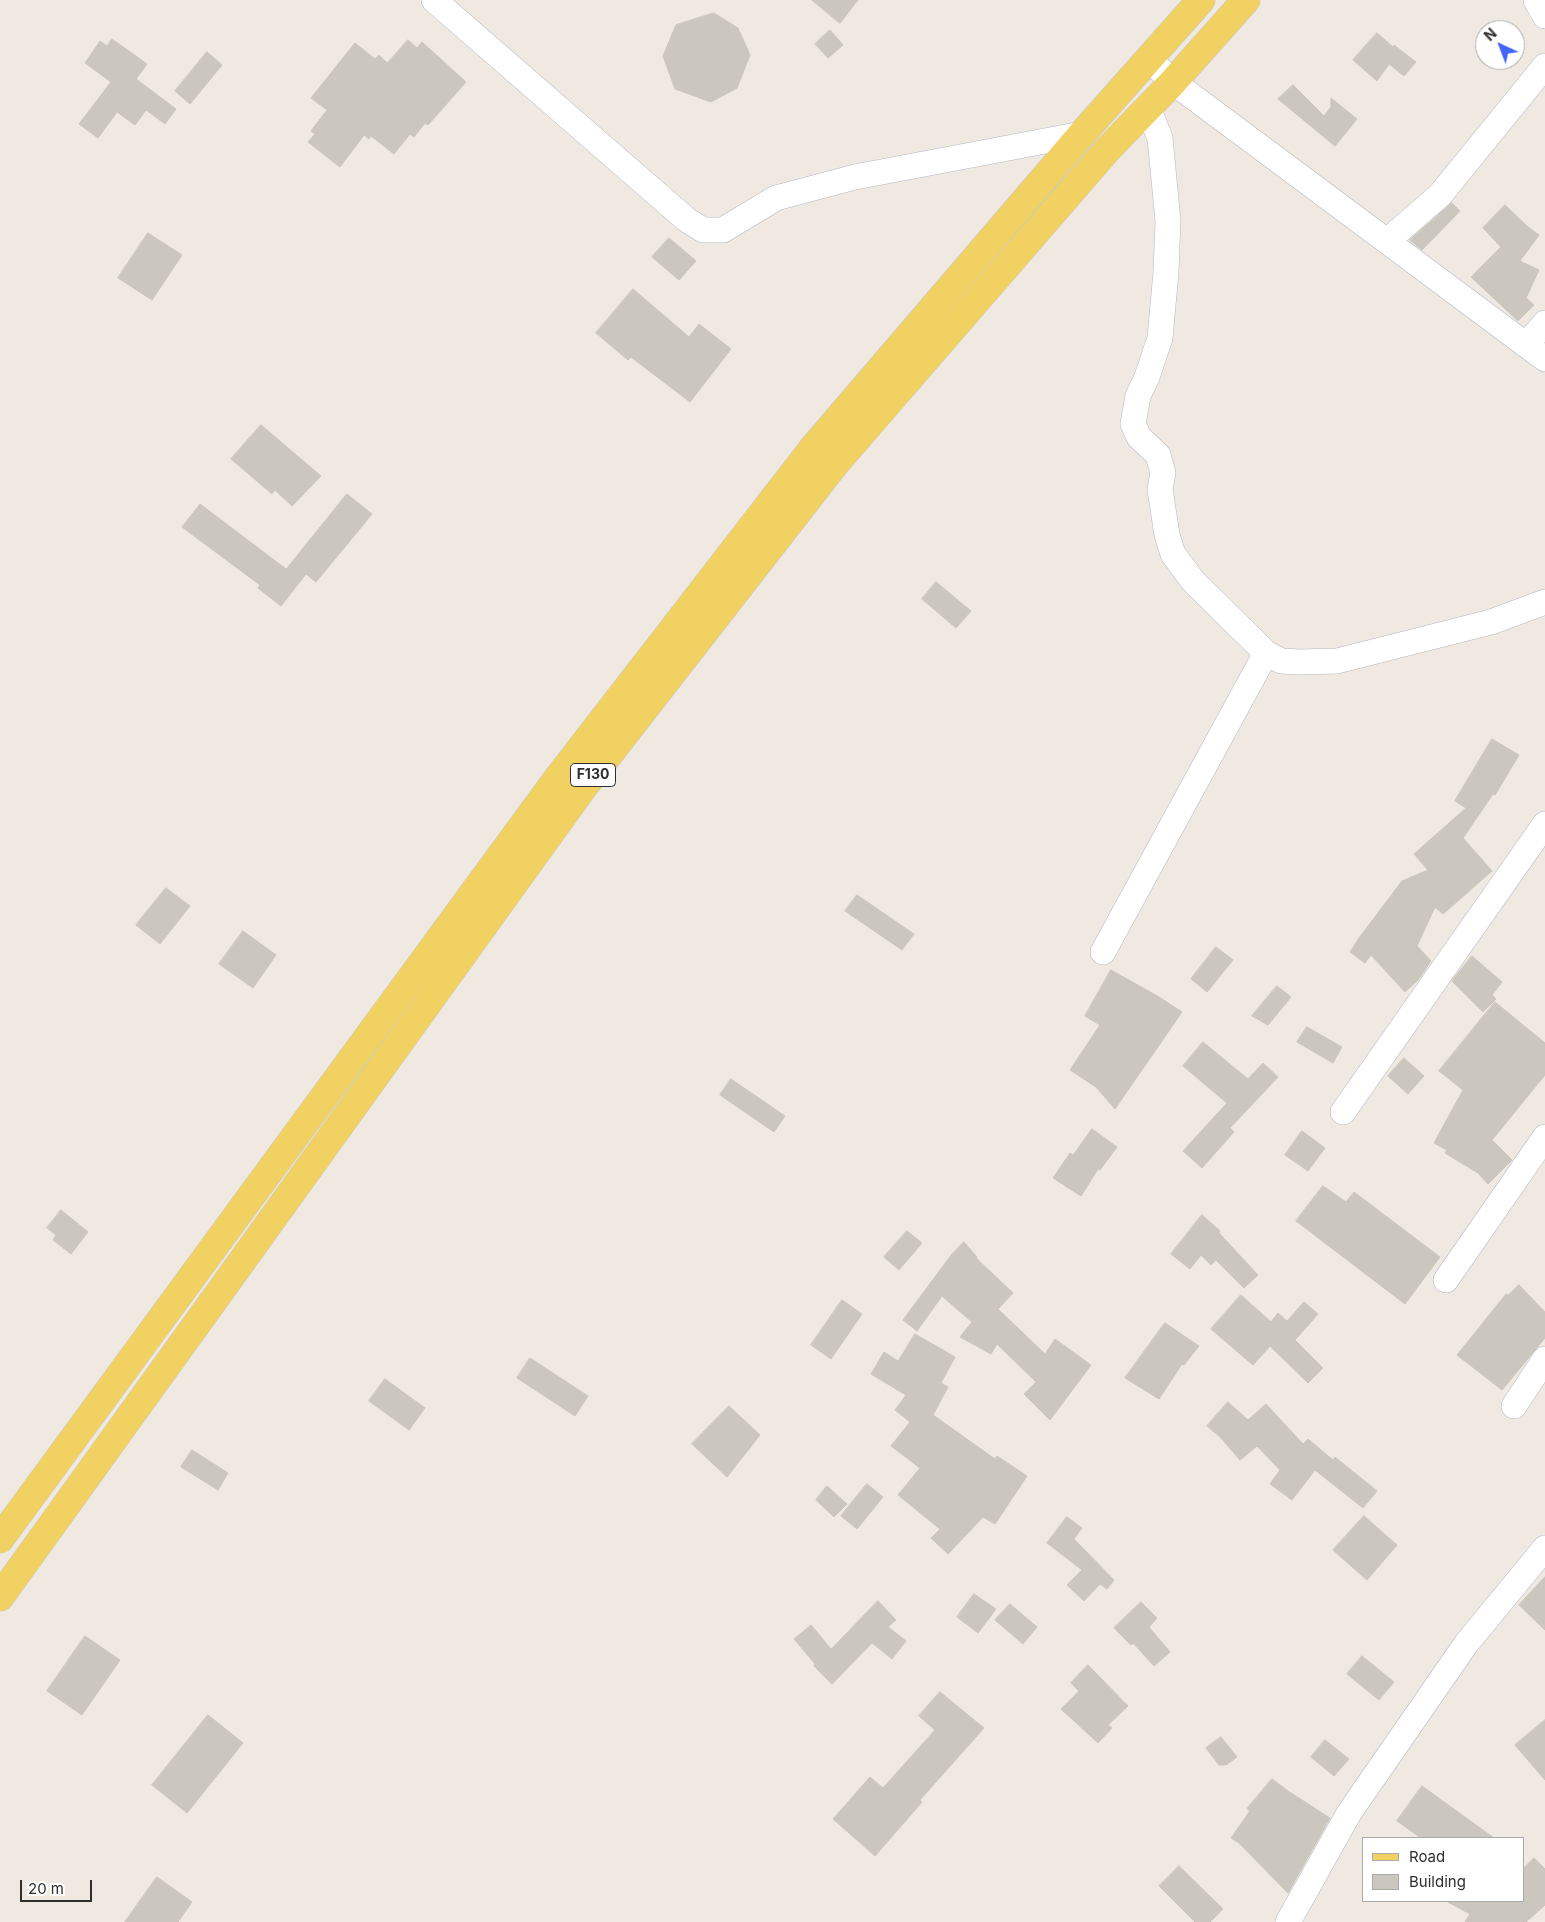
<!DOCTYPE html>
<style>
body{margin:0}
#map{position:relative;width:1545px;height:1922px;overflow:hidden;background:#efe9e1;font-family:Inter,sans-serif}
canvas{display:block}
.legend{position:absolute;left:1362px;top:1837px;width:162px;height:65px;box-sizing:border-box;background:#fff;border:1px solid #ababab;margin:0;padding:6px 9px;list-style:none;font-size:15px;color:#2e2e2e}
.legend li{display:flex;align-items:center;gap:10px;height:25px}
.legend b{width:25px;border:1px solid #ababab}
.north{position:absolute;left:1475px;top:20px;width:50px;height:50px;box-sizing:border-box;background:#fff;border:1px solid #ababab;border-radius:50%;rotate:317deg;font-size:14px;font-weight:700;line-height:20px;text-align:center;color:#2e2e2e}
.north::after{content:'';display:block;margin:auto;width:18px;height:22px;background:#4264fb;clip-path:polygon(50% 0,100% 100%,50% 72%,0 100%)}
.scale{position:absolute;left:20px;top:1880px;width:72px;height:22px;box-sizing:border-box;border:2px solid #2e2e2e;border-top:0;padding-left:6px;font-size:15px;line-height:18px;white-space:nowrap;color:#2e2e2e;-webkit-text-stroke:4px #fff;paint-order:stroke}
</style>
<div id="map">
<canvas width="1545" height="1922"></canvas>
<ul class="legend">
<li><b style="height:6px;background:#f2d163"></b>Road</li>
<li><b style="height:14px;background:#cbc7bf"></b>Building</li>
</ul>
<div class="north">N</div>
<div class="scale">20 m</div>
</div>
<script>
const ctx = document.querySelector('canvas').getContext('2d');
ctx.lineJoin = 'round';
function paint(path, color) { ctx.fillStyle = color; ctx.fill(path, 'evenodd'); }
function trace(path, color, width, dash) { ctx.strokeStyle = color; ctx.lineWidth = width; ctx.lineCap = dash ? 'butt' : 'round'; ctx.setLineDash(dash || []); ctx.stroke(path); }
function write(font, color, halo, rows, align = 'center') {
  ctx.font = font + ' Inter,sans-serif'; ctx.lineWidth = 4; ctx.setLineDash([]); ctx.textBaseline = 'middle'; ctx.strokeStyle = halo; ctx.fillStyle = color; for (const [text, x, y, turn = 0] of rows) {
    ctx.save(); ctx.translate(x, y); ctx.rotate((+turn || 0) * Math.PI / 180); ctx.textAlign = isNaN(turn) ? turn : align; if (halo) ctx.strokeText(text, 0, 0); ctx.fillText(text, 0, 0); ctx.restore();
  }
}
const building = new Path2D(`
 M 812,0 L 858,0 L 840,23 Z
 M 714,13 L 738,28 L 750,55 L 737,88 L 711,102 L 675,89 L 663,56 L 676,25 Z
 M 830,30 L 843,45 L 828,58 L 815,44 Z
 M 1377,33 L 1393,47 L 1394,45 L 1416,62 L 1404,76 L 1389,64 L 1377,81 L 1353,60 Z
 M 112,39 L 147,64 L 136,79 L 176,109 L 165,124 L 146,110 L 135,125 L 117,112 L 98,138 L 79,124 L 111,82 L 85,63 L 100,41 L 107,46 Z
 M 408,40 L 417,48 L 422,42 L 466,82 L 428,125 L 425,123 L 414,137 L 410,134 L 394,154 L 371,136 L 369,139 L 364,135 L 340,167 L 308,142 L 315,134 L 311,131 L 327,110 L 311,98 L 355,43 L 375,59 L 379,55 L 387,63 Z
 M 207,52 L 222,65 L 190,104 L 175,91 Z
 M 1293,85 L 1324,116 L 1331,107 L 1331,98 L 1357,119 L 1335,146 L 1278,99 Z
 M 1452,203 L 1460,211 L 1422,250 L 1410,240 Z
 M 1505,205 L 1528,227 L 1539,235 L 1520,261 L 1539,270 L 1526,298 L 1534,305 L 1518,321 L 1471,277 L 1501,247 L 1483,228 Z
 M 148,233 L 182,255 L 152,300 L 118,278 Z
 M 669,238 L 696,261 L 679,280 L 652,257 Z
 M 633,289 L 689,337 L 699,324 L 731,349 L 690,402 L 631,357 L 628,360 L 596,333 Z
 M 261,425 L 321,476 L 292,506 L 275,490 L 272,494 L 231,459 Z
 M 347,494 L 372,514 L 316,582 L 306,574 L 281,606 L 258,588 L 260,585 L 182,527 L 200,504 L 286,569 Z
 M 936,582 L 971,611 L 956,628 L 922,599 Z
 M 1492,739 L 1519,755 L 1495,795 L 1493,794 L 1463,838 L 1492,871 L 1443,914 L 1435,907 L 1417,946 L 1431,961 L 1418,980 L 1405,992 L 1371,955 L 1365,963 L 1350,952 L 1359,938 L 1402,881 L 1428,870 L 1414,854 L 1466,808 L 1455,801 Z
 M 166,888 L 190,906 L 160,944 L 136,925 Z
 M 857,895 L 914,934 L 902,950 L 845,911 Z
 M 243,931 L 276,955 L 253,988 L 219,964 Z
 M 1216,947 L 1233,960 L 1207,992 L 1191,979 Z
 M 1472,956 L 1502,982 L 1492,995 L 1496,999 L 1483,1012 L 1452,981 Z
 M 1111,970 L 1159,997 L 1182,1012 L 1115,1109 L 1096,1087 L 1070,1070 L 1100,1025 L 1085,1016 Z
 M 1277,986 L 1291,997 L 1268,1025 L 1252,1016 Z
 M 1495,1002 L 1545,1043 L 1545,1075 L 1492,1140 L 1512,1160 L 1488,1184 L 1478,1173 L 1445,1153 L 1447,1150 L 1434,1143 L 1463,1090 L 1439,1071 Z
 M 1307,1027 L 1342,1047 L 1333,1063 L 1297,1042 Z
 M 1203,1042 L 1248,1079 L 1263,1063 L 1278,1077 L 1230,1128 L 1234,1132 L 1202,1168 L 1183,1151 L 1227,1103 L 1183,1066 Z
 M 1404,1058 L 1424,1076 L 1408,1094 L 1388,1076 Z
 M 731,1079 L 785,1116 L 774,1132 L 720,1095 Z
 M 1092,1129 L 1117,1147 L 1100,1170 L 1098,1169 L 1081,1196 L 1053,1178 L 1070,1153 L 1073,1155 Z
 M 1302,1131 L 1325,1148 L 1308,1171 L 1285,1155 Z
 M 1323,1186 L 1346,1202 L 1354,1192 L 1440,1257 L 1405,1304 L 1296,1221 Z
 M 61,1210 L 88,1232 L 71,1254 L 53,1240 L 56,1235 L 47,1228 Z
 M 1202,1215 L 1220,1231 L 1219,1233 L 1258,1275 L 1244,1288 L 1216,1260 L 1211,1265 L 1201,1255 L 1190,1269 L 1171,1254 Z
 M 907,1231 L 922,1243 L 899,1270 L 884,1257 Z
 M 964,1242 L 977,1257 L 976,1258 L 1013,1293 L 998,1309 L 1045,1354 L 1055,1339 L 1091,1365 L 1050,1420 L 1024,1394 L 1036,1382 L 997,1344 L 991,1354 L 960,1337 L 972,1322 L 942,1296 L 917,1331 L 903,1320 L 952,1254 Z
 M 1519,1285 L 1545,1312 L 1545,1338 L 1502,1390 L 1457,1355 L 1506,1294 L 1508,1295 Z
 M 1241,1295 L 1271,1322 L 1278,1313 L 1287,1321 L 1304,1302 L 1318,1314 L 1295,1340 L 1323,1368 L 1308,1383 L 1270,1346 L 1253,1365 L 1211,1329 Z
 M 842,1300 L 862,1314 L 831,1359 L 811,1345 Z
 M 1165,1323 L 1199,1346 L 1184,1365 L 1182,1364 L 1159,1399 L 1125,1378 Z
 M 915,1334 L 955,1357 L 941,1383 L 948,1387 L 933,1415 L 995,1459 L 997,1456 L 1027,1476 L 995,1524 L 983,1517 L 948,1554 L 931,1538 L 940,1529 L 898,1495 L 920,1468 L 891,1446 L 910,1422 L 895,1410 L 906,1395 L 871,1374 L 884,1352 L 898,1361 Z
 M 530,1358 L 588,1396 L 575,1416 L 517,1378 Z
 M 385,1379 L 425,1408 L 409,1430 L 369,1401 Z
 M 1228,1402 L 1248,1420 L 1266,1404 L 1303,1444 L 1308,1439 L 1333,1460 L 1335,1457 L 1377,1491 L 1363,1508 L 1315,1470 L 1292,1500 L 1270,1484 L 1280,1470 L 1257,1446 L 1240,1460 L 1220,1437 L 1207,1426 Z
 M 729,1406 L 760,1435 L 727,1477 L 692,1444 Z
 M 192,1450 L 228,1473 L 218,1490 L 181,1467 Z
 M 867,1484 L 883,1497 L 857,1529 L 841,1516 Z
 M 827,1486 L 847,1504 L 834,1517 L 816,1500 Z
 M 1364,1516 L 1397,1545 L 1367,1580 L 1333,1550 Z
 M 1067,1517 L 1082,1528 L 1074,1539 L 1114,1580 L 1107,1589 L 1100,1584 L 1084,1601 L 1067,1585 L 1082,1570 L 1047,1543 Z
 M 1545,1577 L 1545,1630 L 1519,1605 Z
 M 974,1594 L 996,1609 L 978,1633 L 957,1617 Z
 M 878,1601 L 896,1620 L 888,1627 L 906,1641 L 892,1659 L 872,1643 L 832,1684 L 814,1666 L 815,1664 L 794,1639 L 811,1625 L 831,1649 Z
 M 1141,1602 L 1157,1618 L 1149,1627 L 1170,1652 L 1154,1666 L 1133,1643 L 1131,1645 L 1114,1628 Z
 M 1010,1604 L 1037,1627 L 1023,1644 L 995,1620 Z
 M 85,1636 L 120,1660 L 82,1715 L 47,1691 Z
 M 1362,1656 L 1394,1682 L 1379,1700 L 1347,1674 Z
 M 1088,1665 L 1128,1706 L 1108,1725 L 1112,1728 L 1098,1743 L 1061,1709 L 1079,1691 L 1071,1683 Z
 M 940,1692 L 984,1728 L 920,1800 L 922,1802 L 875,1856 L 833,1819 L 870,1777 L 883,1788 L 935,1730 L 919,1716 Z
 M 208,1715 L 243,1743 L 187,1813 L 152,1785 Z
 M 1545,1720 L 1545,1780 L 1515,1745 Z
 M 1221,1737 L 1237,1757 L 1226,1765 L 1219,1765 L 1206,1748 Z
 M 1325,1740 L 1349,1759 L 1334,1776 L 1311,1757 Z
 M 1272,1779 L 1288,1791 L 1330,1818 L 1288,1893 L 1239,1843 L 1231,1838 L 1250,1811 L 1247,1809 Z
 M 1422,1786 L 1494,1838 L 1421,1838 L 1397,1821 Z
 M 1534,1858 L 1545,1869 L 1545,1905 L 1526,1922 L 1465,1922 L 1470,1914 L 1446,1901 L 1524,1901 L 1524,1868 Z
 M 1179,1866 L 1223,1909 L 1210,1922 L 1195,1922 L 1159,1886 Z
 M 157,1877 L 192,1902 L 178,1922 L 125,1922 Z`);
const minor = new Path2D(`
 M 434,0 L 687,220 L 703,230 L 723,230 L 776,198 L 855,177 L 1082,134
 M 1536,0 L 1545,16
 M 1148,58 L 1173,82 L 1545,359
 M 1148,108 L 1160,138 L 1168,221 L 1166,272 L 1160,338 L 1147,377 L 1138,396 L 1133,424 L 1139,437 L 1158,455 L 1163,473 L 1160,489 L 1167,535 L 1173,554 L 1193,581 L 1266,653 L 1281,661 L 1300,662 L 1337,661 L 1491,622 L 1545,602
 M 1387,241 L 1440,195 L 1545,66
 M 1526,345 L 1545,323
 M 1103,952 L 1266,653
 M 1343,1112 L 1545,824
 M 1446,1280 L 1545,1137
 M 1514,1406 L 1545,1359
 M 1288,1922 L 1349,1813 L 1466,1644 L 1545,1548`);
const major = new Path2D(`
 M 0,1539 L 557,779 L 813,448 L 1082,134 L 1201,0
 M 0,1597 L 582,789 L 835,464 L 1107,150 L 1173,82 L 1246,0`);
const shields = [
 [593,775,45]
];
const shieldNames = [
 ["F130",593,775]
];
paint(building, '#cbc7bf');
trace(building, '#cbc5ba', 1);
trace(minor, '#b4b7c1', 26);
trace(major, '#c9c9c9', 29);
trace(minor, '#fff', 25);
trace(major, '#f2d163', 28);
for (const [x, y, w] of shields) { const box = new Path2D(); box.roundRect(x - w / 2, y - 11.5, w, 23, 4); ctx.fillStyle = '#fff'; ctx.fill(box); trace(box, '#2e2e2e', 1); }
write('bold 14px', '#2e2e2e', null, shieldNames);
</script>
